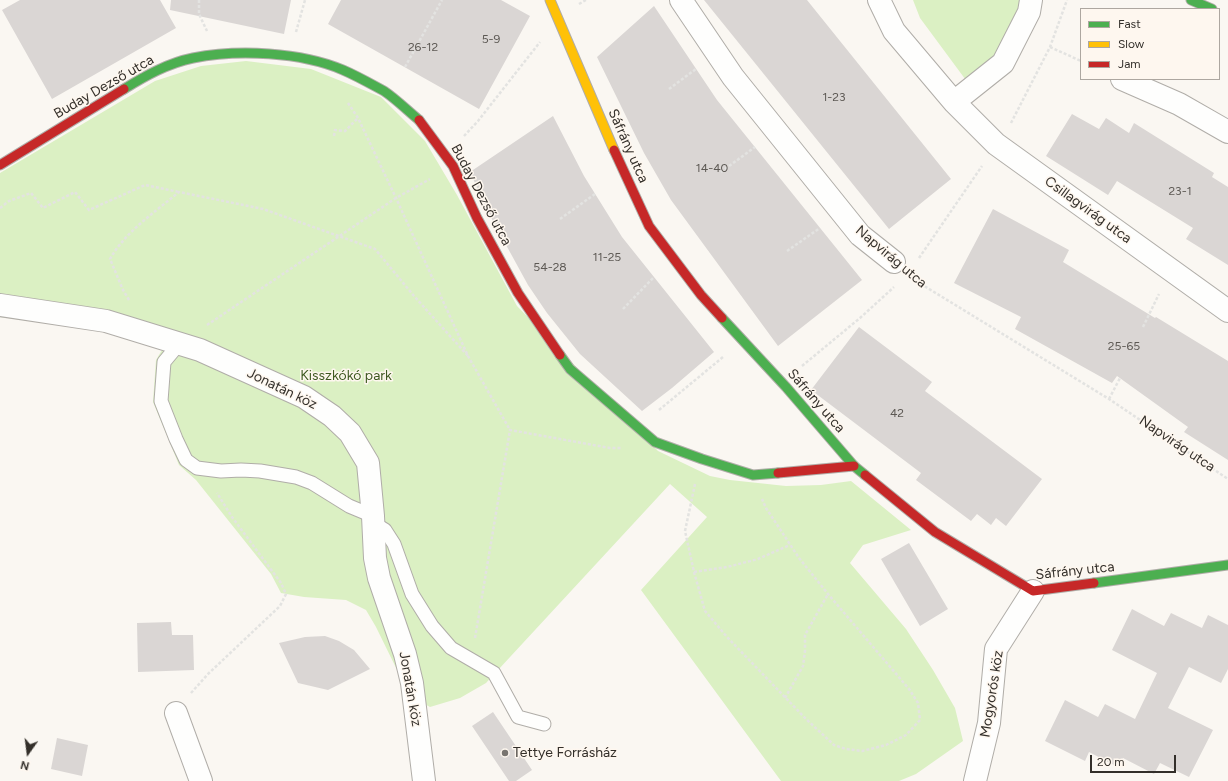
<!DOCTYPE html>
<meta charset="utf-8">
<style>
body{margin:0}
#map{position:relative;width:1228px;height:781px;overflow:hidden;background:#faf7f2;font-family:Figtree,sans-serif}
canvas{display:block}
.legend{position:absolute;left:1080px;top:8px;width:140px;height:72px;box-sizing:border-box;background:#fef7ef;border:1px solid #ada7a0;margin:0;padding:5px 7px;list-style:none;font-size:12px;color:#332f2a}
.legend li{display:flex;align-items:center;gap:8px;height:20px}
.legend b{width:20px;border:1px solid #ada7a0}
.north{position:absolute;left:8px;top:733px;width:40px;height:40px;-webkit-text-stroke:3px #fef7ef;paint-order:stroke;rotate:194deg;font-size:11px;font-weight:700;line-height:16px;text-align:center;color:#332f2a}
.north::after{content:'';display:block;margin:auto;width:14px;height:18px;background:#332f2a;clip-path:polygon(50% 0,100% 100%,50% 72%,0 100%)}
.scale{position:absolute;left:1090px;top:755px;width:86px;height:18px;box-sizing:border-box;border:2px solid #332f2a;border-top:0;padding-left:5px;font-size:12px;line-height:14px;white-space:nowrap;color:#332f2a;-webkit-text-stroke:3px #fef7ef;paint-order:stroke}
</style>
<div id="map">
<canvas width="1228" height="781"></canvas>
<ul class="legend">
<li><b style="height:5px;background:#4caf50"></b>Fast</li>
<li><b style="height:5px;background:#ffc107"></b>Slow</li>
<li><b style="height:5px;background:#c62828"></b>Jam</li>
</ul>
<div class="north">N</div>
<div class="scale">20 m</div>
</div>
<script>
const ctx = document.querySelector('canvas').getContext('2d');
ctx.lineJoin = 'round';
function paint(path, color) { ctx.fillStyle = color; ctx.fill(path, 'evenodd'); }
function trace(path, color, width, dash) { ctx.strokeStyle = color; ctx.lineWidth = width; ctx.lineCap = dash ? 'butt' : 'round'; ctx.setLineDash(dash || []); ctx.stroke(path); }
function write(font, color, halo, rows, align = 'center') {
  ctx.font = font + ' Figtree,sans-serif'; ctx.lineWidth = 3; ctx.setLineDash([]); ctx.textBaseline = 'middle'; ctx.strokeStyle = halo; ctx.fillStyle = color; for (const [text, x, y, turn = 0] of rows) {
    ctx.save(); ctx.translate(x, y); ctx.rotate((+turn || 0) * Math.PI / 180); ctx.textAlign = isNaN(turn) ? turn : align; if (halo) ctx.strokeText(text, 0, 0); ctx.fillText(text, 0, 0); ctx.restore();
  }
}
const green = new Path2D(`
 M 913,0 L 1029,0 L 1002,61 L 971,87 L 920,18 Z
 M 246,61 L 311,69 L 381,97 L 425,141 L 457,195 L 517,306 L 658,451 L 710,476 L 730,480 L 786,486 L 821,485 L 851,481 L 911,530 L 863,545 L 850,563 L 906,629 L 933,670 L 955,708 L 963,741 L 916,774 L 899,781 L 781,781 L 641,590 L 707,517 L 670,484 L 486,683 L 460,698 L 430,707 L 414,698 L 401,678 L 376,627 L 366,610 L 346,600 L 304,597 L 281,593 L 271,574 L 196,480 L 179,465 L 153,402 L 156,360 L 162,350 L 105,331 L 0,317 L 0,173 L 155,81 L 201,66 Z`);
const building = new Path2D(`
 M 20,0 L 160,0 L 176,28 L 52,99 L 2,10 Z
 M 171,0 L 291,0 L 284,34 L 170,10 Z
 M 341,0 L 501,0 L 530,16 L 479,109 L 328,24 Z
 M 704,0 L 807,0 L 951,179 L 889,229 Z
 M 654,6 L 717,100 L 862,280 L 778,346 L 671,200 L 644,153 L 597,57 Z
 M 1072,114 L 1099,129 L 1106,118 L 1129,133 L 1134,123 L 1214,173 L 1212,177 L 1228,187 L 1228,265 L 1186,239 L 1193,228 L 1117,181 L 1108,195 L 1046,156 Z
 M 553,116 L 584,176 L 622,237 L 714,352 L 672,388 L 642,411 L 580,354 L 547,313 L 528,285 L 488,212 L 470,172 Z
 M 993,209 L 1069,250 L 1063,262 L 1155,318 L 1156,317 L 1228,361 L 1228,460 L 1184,432 L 1188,427 L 1117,376 L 1112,383 L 1015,329 L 1021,317 L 954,283 Z
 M 859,327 L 932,382 L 925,391 L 1042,479 L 1006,526 L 996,518 L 991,525 L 977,514 L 971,521 L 916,480 L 921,473 L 811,390 Z
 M 909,543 L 948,609 L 920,626 L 881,559 Z
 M 1132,609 L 1164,626 L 1171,613 L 1202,628 L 1208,615 L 1228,625 L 1228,669 L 1221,683 L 1189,667 L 1168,708 L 1213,730 L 1189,777 L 1160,763 L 1154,774 L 1123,758 L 1118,767 L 1089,752 L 1085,761 L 1045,741 L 1065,700 L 1098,717 L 1105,704 L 1135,719 L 1157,673 L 1112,650 Z
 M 171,622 L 172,635 L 193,635 L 194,670 L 138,672 L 137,623 Z
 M 325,636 L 339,641 L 354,650 L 370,669 L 328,690 L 298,683 L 279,643 L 305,637 Z
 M 493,712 L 532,770 L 516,781 L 509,781 L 472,726 Z
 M 57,738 L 88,745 L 82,776 L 51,769 Z`);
const path = new Path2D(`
 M 199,0 L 199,14 L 207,31
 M 579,4 L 586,0
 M 296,32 L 305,0
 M 1050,47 L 1081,61
 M 405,67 L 442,0
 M 669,89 L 696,69
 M 348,103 L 358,118 L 396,198 L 468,356 L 510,430
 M 1011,123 L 1050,47 L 1067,0
 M 334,136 L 335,130 L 345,131 L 358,118
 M 464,136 L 478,121 L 540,42
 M 721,172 L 755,147
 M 0,208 L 9,201 L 31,193 L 43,208 L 75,192 L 89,210 L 145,185 L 179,192
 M 560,219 L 595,194
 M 787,251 L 820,228
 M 919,258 L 982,166
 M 913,277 L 921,284 L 1109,399 L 1228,479
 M 129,300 L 123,290 L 110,259 C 125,232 155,212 179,192 L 263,209 L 375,249 L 414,296 L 468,356
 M 623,309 L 654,277
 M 207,325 L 396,198 L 430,179
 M 1143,327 L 1159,294
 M 802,366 L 860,318 L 894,287
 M 1109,399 L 1120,378
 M 659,410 L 723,357
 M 695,484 L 685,531 L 694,572 L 705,611 L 727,637 L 806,719 L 834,745 L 846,749 L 862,751 L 886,745 L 906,735 L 920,720 L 918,703 L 909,689 L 828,594 L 799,558 L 766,508 L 762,499
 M 694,572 L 727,567 L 758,559 L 790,545
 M 475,638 L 510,430 L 610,448 L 622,448
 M 191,693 L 208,674 L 280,606 L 286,594 L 281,583 L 232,517 L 217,493
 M 785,698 L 803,666 L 805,651 L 805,635 L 828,594`);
const lane = new Path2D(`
 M 179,344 L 164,362 L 161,401 L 176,439 L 186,460 L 197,468 L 221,471 L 241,470 L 260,471 L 296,477 L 312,483 L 349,506 L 373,516
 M 372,522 L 385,530 L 394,544 L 412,594 L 432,626 L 451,648 L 494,673 L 518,717 L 544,724`);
const street = new Path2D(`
 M 681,0 L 733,77 L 860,235 L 894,262
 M 879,0 L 894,31 L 954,102 L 996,144 L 1228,311
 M 1122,79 L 1179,104 L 1228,132
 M 954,102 L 1003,63 L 1029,12 L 1031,0
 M 0,305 L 106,321 L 200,350 L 304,397 L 332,416 L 350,433 L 368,463 L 373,516 L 375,558 L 379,578 L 405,654 L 412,683 L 424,781
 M 176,713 L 201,781
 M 975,781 L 989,723 L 996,649 L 1033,591`);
const fast = new Path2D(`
 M 1191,0 L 1212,9
 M 124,89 C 145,76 168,63 193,58 C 238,49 301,52 343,70 C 357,76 371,84 384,91 C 396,99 408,111 419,120
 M 722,318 L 786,387 L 854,466 L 865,475
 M 560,355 L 570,369 L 655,442 L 702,459 L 753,475 L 778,473
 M 1094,583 L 1228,565`);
const slow = new Path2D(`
 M 550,0 L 614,150`);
const jam = new Path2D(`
 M 419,120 L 453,166 L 477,218 L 518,293 L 560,355
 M 614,150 L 649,226 L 701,295 L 722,318
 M 0,165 L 124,89
 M 778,473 L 854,466
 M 865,475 L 935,532 L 1033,591 L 1094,583`);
const markers = [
 [505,753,4,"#797570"]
];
const numberNames = [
 ["5-9",491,39],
 ["26-12",423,47],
 ["1-23",834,97],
 ["14-40",712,168],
 ["23-1",1180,191],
 ["11-25",607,257],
 ["54-28",550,267],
 ["25-65",1124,346],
 ["42",897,413]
];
const streetNames = [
 ["Buday Dezső utca",104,87,-30],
 ["Sáfrány utca",628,146,66],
 ["Buday Dezső utca",481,195,62],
 ["Csillagvirág utca",1088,210,36],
 ["Napvirág utca",891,257,40],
 ["Jonatán köz",282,389,26],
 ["Sáfrány utca",816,401,49],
 ["Napvirág utca",1177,444,34],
 ["Sáfrány utca",1075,571,-6],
 ["Jonatán köz",410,689,80],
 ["Mogyorós köz",992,694,-81]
];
const parkNames = [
 ["Kisszkókó park",346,376]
];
const poiNames = [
 ["Tettye Forrásház",513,753]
];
paint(green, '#dbf0c3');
paint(building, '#dad6d4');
trace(lane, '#b0ada8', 15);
trace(street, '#b0ada8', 24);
trace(fast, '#b0ada8', 11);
trace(slow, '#b0ada8', 11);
trace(jam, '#b0ada8', 11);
trace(path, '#e3e3e1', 2.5, [3, 2]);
trace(lane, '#fefefd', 13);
trace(street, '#fefefd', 22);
trace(fast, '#4caf50', 9);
trace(slow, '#ffc107', 9);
trace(jam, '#c62828', 9);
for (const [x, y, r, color] of markers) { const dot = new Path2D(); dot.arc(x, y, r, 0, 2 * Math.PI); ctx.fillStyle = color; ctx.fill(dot); trace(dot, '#fef7ef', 1.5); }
write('12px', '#5d5954', null, numberNames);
write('14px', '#332f2a', '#fef7ef', streetNames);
write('14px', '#3e5920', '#fef7ef', parkNames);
write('14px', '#332f2a', '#fef7ef', poiNames, 'left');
</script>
